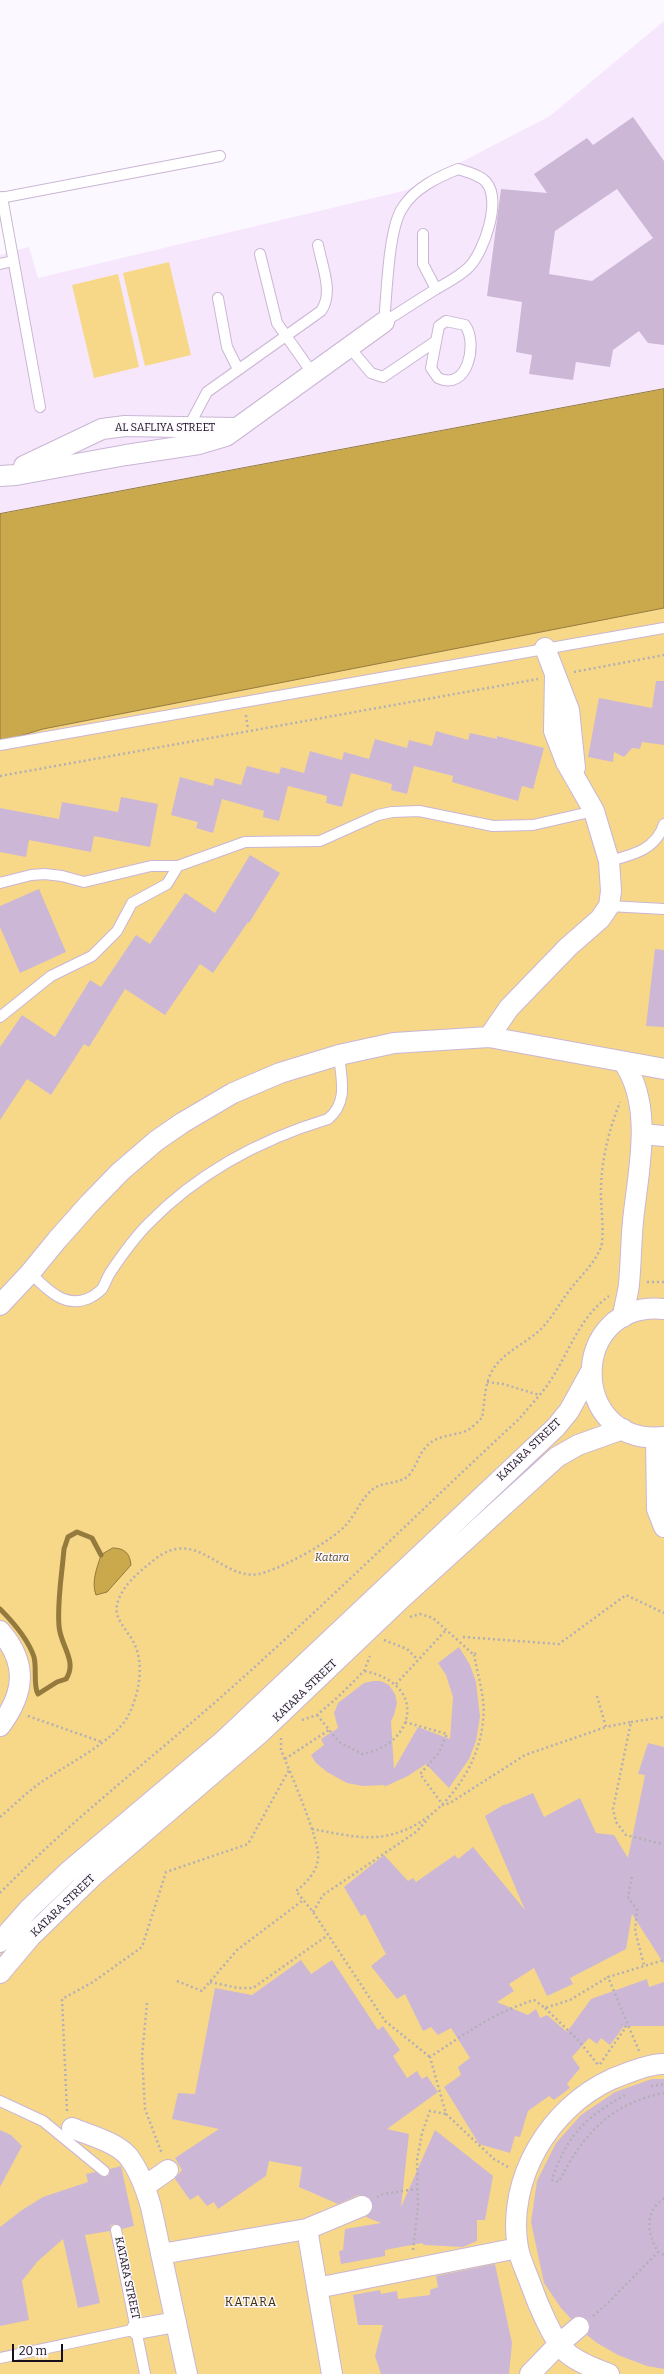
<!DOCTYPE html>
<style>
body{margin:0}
#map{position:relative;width:664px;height:2374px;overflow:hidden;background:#fcf8ff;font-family:Bitter,serif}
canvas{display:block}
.scale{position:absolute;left:12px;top:2344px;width:51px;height:18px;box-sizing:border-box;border:2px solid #17101a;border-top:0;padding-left:5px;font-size:12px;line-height:14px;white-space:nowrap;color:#17101a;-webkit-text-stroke:3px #fcf8ff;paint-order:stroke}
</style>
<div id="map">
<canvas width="664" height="2374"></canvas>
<div class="scale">20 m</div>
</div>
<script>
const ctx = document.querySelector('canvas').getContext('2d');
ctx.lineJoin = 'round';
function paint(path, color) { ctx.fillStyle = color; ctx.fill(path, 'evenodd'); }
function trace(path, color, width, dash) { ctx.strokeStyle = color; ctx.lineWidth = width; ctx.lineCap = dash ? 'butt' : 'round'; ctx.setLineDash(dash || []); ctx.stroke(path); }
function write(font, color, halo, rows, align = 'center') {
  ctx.font = font + ' Bitter,serif'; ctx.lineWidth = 3; ctx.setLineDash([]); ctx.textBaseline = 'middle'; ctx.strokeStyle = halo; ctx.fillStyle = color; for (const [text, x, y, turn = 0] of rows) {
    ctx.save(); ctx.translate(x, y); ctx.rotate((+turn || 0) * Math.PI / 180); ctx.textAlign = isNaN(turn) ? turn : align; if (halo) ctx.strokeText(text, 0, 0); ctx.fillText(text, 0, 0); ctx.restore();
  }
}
const built = new Path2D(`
 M 664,21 L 664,389 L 0,514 L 0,255 L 29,247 L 38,278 L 407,190 L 550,116 Z`);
const green = new Path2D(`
 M 169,262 L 191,355 L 145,366 L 123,273 Z
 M 118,274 L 139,367 L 94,378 L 72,285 Z
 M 664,608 L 664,2374 L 0,2374 L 0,742 L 43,729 Z`);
const water = new Path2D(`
 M 664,389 L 664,608 L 43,729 L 0,742 L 0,514 Z
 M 113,1548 C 124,1548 130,1553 131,1565 L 107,1592 L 96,1595 C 91,1582 97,1568 101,1555 Z`);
const stream = new Path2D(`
 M 0,1609 C 13,1622 28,1639 34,1657 C 37,1669 33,1686 38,1694 L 57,1682 L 66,1679 C 78,1661 60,1645 59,1626 C 57,1601 62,1574 64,1549 L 68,1537 L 77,1532 L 92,1538 L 101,1555`);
const building = new Path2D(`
 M 633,117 L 664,161 L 664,345 L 648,343 L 639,331 L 613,350 L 610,367 L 576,362 L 573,380 L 529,374 L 532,355 L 516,352 L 522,302 L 487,296 L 501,189 L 547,193 L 534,174 L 587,138 L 593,145 ZM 617,189 L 653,238 L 592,281 L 549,274 L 555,231 Z
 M 656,681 L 664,681 L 664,745 L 642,742 L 640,749 L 632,748 L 624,757 L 614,752 L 613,762 L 588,757 L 599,698 L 652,708 Z
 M 436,731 L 468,740 L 470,733 L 497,739 L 497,736 L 544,748 L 533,789 L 522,786 L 518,801 L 452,782 L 453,776 L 414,766 L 407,794 L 391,790 L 392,784 L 351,773 L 342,807 L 326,803 L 327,796 L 288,786 L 279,821 L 263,817 L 264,811 L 222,799 L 213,833 L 196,828 L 198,822 L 171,815 L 180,777 L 213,786 L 215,778 L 241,785 L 247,766 L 279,774 L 281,767 L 304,773 L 310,751 L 342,760 L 344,752 L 369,759 L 375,739 L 407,748 L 409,740 L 432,746 Z
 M 121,797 L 158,804 L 150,847 L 94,836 L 91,852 L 29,840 L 26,857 L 0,852 L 0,808 L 59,819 L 62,802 L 118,812 Z
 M 250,855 L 280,873 L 249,923 L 248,922 L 213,973 L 200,964 L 165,1015 L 125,989 L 89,1047 L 84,1044 L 51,1095 L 27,1079 L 0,1120 L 0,1047 L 22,1015 L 55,1037 L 90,980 L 101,987 L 136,935 L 150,944 L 185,893 L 215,913 Z
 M 39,889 L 66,952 L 20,973 L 0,927 L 0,906 Z
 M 655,949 L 664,950 L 664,1027 L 646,1026 Z
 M 459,1647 L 470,1665 L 476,1682 L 480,1717 L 476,1741 L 469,1759 L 449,1788 L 426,1764 L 408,1776 L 384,1787 L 385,1785 L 363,1786 L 347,1783 L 327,1772 L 316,1763 L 311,1755 L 324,1745 L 321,1739 L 338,1728 L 334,1713 L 338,1703 L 364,1683 L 373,1681 L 381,1681 L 389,1685 L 395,1694 L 397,1703 L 394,1715 L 391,1721 L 394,1769 L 418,1727 L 450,1739 L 453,1697 L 446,1675 L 438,1663 Z
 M 648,1743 L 664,1747 L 664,1964 L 632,1914 L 626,1949 L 570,1978 L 573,1984 L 547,1996 L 534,1968 L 509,1984 L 514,1991 L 497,2002 L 528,2015 L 536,2009 L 540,2018 L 547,2015 L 567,2032 L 591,1999 L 647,1979 L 649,1987 L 664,1982 L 664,2026 L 624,2026 L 610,2045 L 601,2038 L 597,2044 L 589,2038 L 572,2057 L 580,2068 L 567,2084 L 570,2088 L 554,2100 L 549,2096 L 528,2111 L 520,2137 L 515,2136 L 510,2153 L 479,2144 L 444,2087 L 461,2075 L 458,2067 L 470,2058 L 451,2028 L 438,2035 L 431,2027 L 423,2031 L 405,1994 L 397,1999 L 371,1966 L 386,1954 L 365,1914 L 361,1916 L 344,1887 L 384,1855 L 408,1881 L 413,1878 L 416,1882 L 455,1855 L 458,1859 L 473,1847 L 525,1910 L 485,1816 L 505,1804 L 505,1805 L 533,1793 L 544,1817 L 580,1798 L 596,1833 L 614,1835 L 628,1858 L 645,1775 L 638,1774 Z
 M 301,1960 L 311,1974 L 332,1960 L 378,2030 L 383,2026 L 400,2050 L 393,2056 L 407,2078 L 417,2071 L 422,2079 L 427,2076 L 438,2092 L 387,2129 L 409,2134 L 401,2207 L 435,2130 L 493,2176 L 485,2220 L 477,2220 L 477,2241 L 463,2247 L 424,2245 L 422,2243 L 385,2250 L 385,2256 L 341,2264 L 339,2251 L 343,2250 L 345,2229 L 381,2223 L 366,2217 L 373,2207 L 369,2197 L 358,2195 L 338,2204 L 299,2187 L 302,2167 L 269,2161 L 266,2176 L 218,2209 L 214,2202 L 207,2206 L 198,2195 L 190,2200 L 175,2179 L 182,2170 L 175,2158 L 219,2129 L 172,2119 L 178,2093 L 195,2094 L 215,1988 L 252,1995 Z
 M 652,2079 L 664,2079 L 664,2369 L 647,2366 L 618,2355 L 597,2343 L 587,2335 L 590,2325 L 587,2319 L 577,2316 L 571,2319 L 561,2308 L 544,2283 L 531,2222 L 537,2181 L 556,2143 L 581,2115 L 615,2092 Z
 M 0,2130 L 11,2135 L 22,2146 L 0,2187 Z
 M 121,2166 L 134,2226 L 122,2229 L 115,2224 L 111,2225 L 110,2231 L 85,2235 L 100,2303 L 78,2308 L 63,2239 L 37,2262 L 22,2281 L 29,2320 L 0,2326 L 0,2227 L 22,2210 L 43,2197 L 88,2182 L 86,2174 L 96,2172 L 106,2177 L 109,2175 L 110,2169 Z
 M 495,2264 L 512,2343 L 509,2374 L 381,2374 L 375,2356 L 383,2325 L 358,2325 L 353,2295 L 380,2290 L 381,2294 L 397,2291 L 398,2299 L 430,2295 L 430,2290 L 438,2287 L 436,2276 Z`);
const path = new Path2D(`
 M 574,672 L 664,655
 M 246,715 L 248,730
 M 0,776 L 538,679
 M 647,1282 L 664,1282
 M 487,1382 L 503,1384 L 539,1395
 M 410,1617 L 420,1614 L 433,1618 L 474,1655 L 477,1652
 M 463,1637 L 559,1644 L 626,1595 L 664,1613
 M 384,1640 L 407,1649 L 418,1660
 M 396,1684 L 445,1631
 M 597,1696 L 606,1727 L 631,1722 L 613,1809 L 616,1822 L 626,1835 L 662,1844
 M 317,1715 L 339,1742 L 362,1754 C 417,1744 427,1683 364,1671
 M 28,1716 L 102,1742
 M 302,1720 L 317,1715 L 339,1696 L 364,1671 L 370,1656
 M 405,1722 L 447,1734 L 439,1753 L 420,1774 L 443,1805 L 450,1803 L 525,1755 L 606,1727
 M 631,1722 L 664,1717
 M 281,1738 L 281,1750 C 289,1770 321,1842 318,1859 C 316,1873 307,1882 296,1891 L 313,1912 L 385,2021 L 430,2057
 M 285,1759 L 329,1730
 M 0,1817 C 13,1806 26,1793 40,1783 C 64,1766 115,1741 128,1716 C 138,1697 144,1669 136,1648 C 132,1634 113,1620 117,1605 C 121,1586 139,1572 154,1560 C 199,1523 224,1588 266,1572 C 289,1564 330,1542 346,1525 C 356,1514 362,1497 373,1489 C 383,1481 401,1485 410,1474 C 418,1463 419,1452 430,1443 C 442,1434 456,1436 468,1430 C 473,1427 478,1421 482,1418 C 485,1402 484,1385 492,1371 C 503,1352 525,1344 540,1330 C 552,1318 559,1304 569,1291 C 580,1276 594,1265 601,1247 C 605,1236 600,1201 601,1187 C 602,1157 609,1130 620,1102
 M 312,1829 C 335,1833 361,1840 384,1836 C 436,1828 479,1771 483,1721 C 486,1700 478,1676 474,1655
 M 632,1877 L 628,1897 L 637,1910 L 635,1931 L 644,1965
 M 0,1893 C 68,1823 146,1763 220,1698 C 322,1608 420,1511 520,1418 C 528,1408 538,1398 546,1387 C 568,1357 577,1319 609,1296
 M 313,1912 L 323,1895 L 416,1832 L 429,1818
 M 177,1981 L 202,1991 L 237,1950 L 302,1901
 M 210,1982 L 238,1988 L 253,1988 L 328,1935
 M 147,2003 L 142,2056 L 145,2109 L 162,2154
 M 545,2008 L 578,2040 L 599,2066
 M 639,2051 L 608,1977 L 664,1960
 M 600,2064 L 626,2027 L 621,2024
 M 651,2086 L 664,2084
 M 625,2095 C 587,2116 565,2137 552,2180 L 559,2182 C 582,2135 611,2103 664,2093
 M 67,2111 L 62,1999 L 93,1982 L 142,1947 L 166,1872 L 248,1844 L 289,1770
 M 508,2167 L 494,2159 L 446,2114 L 430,2057 C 465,2034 493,2013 534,2000 L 545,2008 L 570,2000 L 608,1977
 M 377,2197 L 383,2194 L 417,2189
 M 664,2198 C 644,2213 647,2232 658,2252 L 664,2255
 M 413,2250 L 418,2206 L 417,2160 L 422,2133 L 430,2111 L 446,2114
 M 593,2316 L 608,2303 L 658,2252`);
const lane = new Path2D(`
 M 2,197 L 40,407
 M 0,198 L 220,156
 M 260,254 L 277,323 L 313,374
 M 0,264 L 13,261
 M 218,298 L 227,347 L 238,369
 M 446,321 L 465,325 C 478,343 468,392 438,378 L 431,368 L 439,326 Z
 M 384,322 C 387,294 388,228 403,207 C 415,188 438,177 458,169 C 467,172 480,175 486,182 C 502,200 484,252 469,267 C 460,276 447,283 436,289
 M 384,322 L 436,289 L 423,264 L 423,234
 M 350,348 L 371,373 L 383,377 L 436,341
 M 189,426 L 207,392 L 321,311 C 334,293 322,266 318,245
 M 0,745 L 664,628
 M 609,861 C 632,855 656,850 664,824
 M 0,883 L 31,875 L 45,874 L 62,876 L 84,882 L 151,866 L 178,866 L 245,842 L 320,841 L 378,815 L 392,812 L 419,811 L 493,826 L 533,825 L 594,811
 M 609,906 L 664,909
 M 0,1017 L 51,976 L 92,956 L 117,931 L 132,903 L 167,884 L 178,866
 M 30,1273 C 46,1288 63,1308 87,1299 C 92,1297 98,1293 102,1289 C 105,1284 107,1278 110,1273 C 122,1255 134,1238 149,1223 C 198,1173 262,1139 328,1119 C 349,1102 341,1078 339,1055
 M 0,2101 L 43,2121 L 104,2171
 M 116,2230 L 145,2374
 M 0,2358 L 137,2329`);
const street = new Path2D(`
 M 24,466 L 102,429 L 125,426 L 234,428
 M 0,476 L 16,475 L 126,455 L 199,444 L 226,436 L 384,322
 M 545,648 L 569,710 L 575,768
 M 489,1037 L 509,1008 L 568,947 L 600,919 L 609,906 L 611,891 L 609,861 L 594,811 L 566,762 L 554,731 L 555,675
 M 642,1134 L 664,1136
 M 0,1305 L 30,1273 L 57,1240 L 89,1204 L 120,1172 L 156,1141 L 182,1123 L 233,1093 L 280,1073 L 339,1055 L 394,1043 L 489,1037 L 664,1069
 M 664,1309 C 567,1300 568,1447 664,1437
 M 623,1317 C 624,1306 628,1295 629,1284 C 631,1263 631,1242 633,1221 C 638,1171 654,1108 624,1063
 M 656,1438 L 657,1509 L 664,1527
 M 0,1631 C 28,1663 25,1693 0,1726
 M 0,1942 L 29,1909 L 68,1872 L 221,1743 L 556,1427 L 569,1411 L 590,1373
 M 0,1973 L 31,1936 L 93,1876 L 258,1735 L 404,1596 L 557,1457 L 578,1445 L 623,1429
 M 72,2128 C 89,2135 116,2142 128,2156 C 139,2170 146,2189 151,2207 L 187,2374
 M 145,2186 L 168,2170
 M 307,2229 L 332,2374
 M 161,2254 L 307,2229 L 362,2206
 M 317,2288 L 518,2248
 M 137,2329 L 176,2322
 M 530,2374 L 559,2344 L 579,2327
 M 609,2374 C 595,2369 577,2362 566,2352 C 553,2341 537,2302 531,2285 C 527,2273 520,2260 518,2248 C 506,2179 550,2107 612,2079 C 624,2074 652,2063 664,2064`);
const streetNames = [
 ["AL SAFLIYA STREET",165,428],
 ["KATARA STREET",529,1450,-44],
 ["KATARA STREET",305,1691,-44],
 ["KATARA STREET",63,1906,-44],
 ["KATARA STREET",127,2278,78]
];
const parkNames = [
 ["Katara",332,1558]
];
const neighbourhoodNames = [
 ["KATARA",251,2303]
];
paint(built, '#f6e7fd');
paint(green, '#f7d888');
paint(water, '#caa84c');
trace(water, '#947a3d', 1);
trace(stream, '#947a3d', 5);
paint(building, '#ccb8d6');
trace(lane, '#cab6d4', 12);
trace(street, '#cab6d4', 22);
trace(path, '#b3afb6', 2.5, [2, 3]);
trace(lane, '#fff', 10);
trace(street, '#fff', 20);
write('11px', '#17101a', '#fcf8ff', streetNames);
write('italic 11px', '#584922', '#fcf8ff', parkNames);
ctx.letterSpacing = '1px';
write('12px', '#3d2e04', '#fcf8ff', neighbourhoodNames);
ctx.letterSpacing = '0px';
</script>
